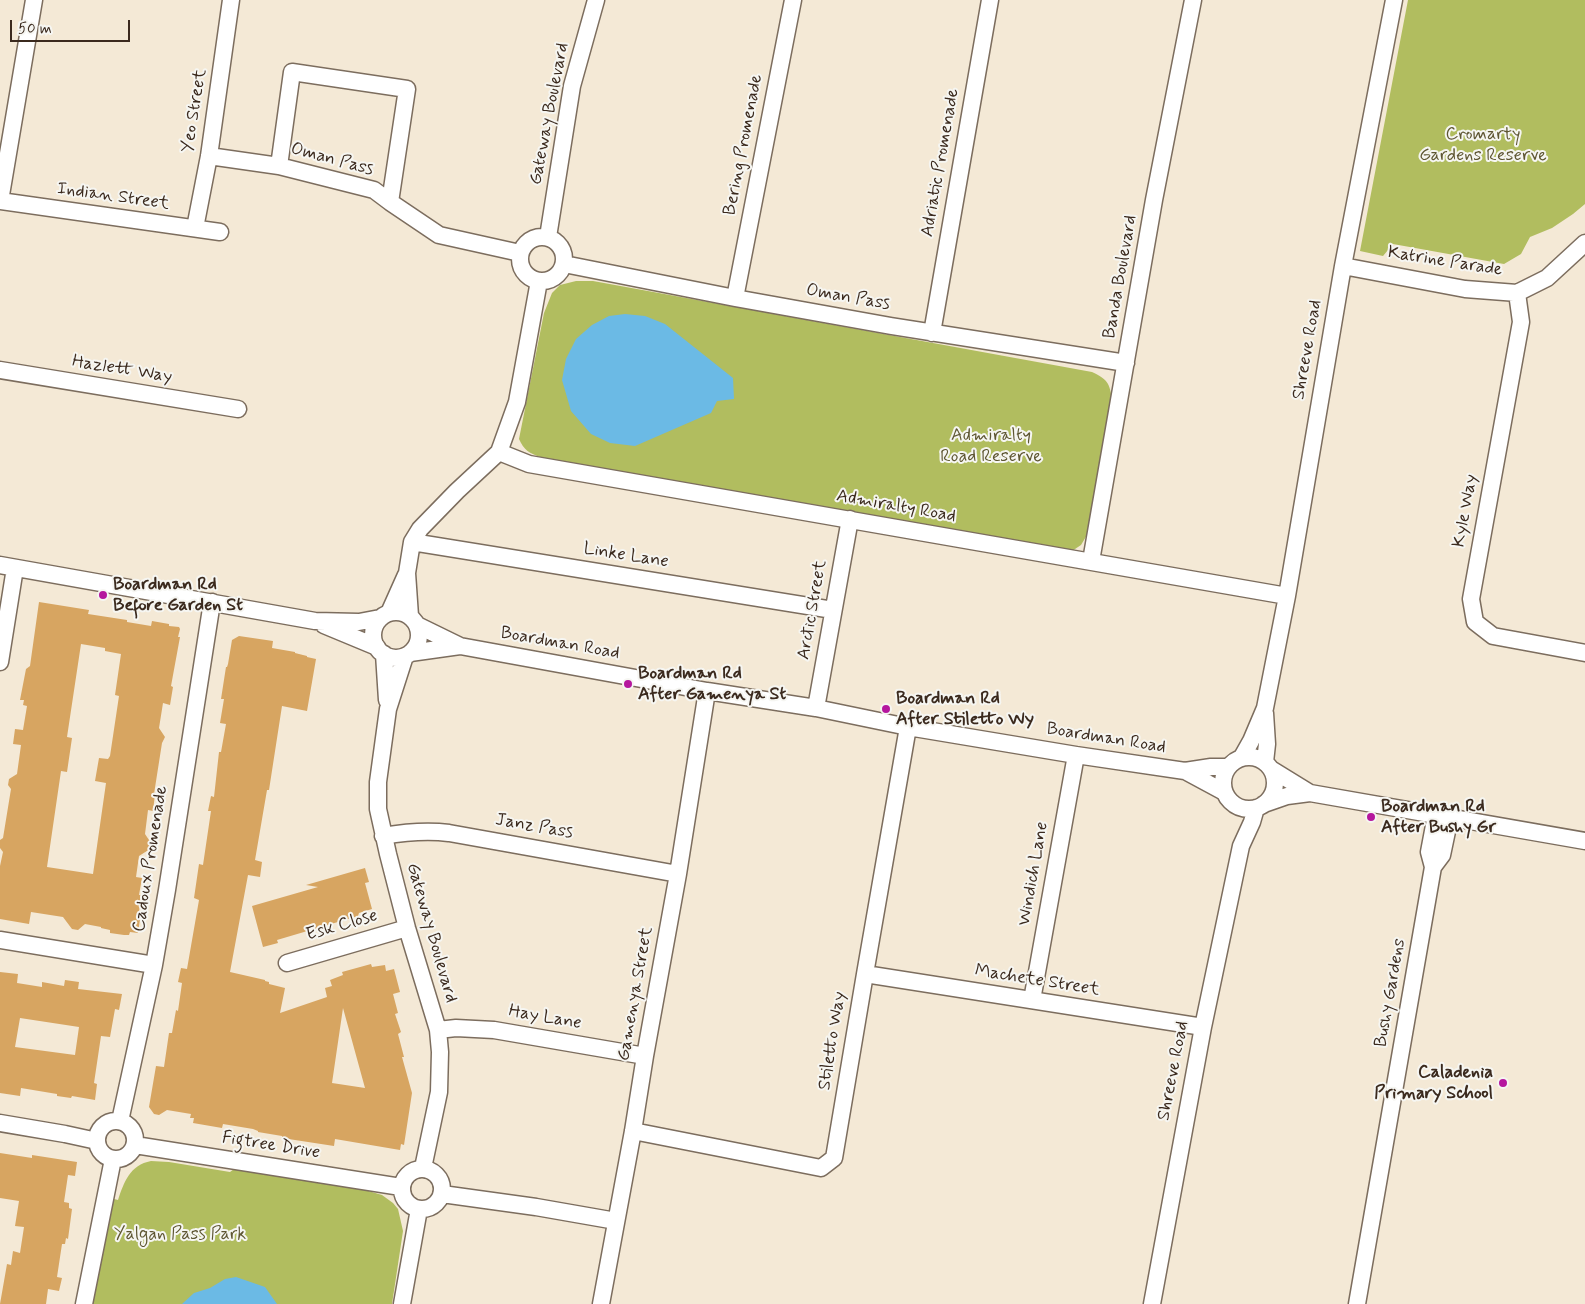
<!DOCTYPE html>
<style>
body{margin:0}
#map{position:relative;width:1585px;height:1304px;overflow:hidden;background:#f4e9d6;font-family:Mynerve,sans-serif}
canvas{display:block}
.scale{position:absolute;left:10px;top:20px;width:120px;height:22px;box-sizing:border-box;border:2px solid #3b2a1e;border-top:0;padding-left:6px;font-size:15px;line-height:18px;white-space:nowrap;color:#3b2a1e;-webkit-text-stroke:4px #f6f6f2;paint-order:stroke}
</style>
<div id="map">
<canvas width="1585" height="1304"></canvas>
<div class="scale">50 m</div>
</div>
<script>
const ctx = document.querySelector('canvas').getContext('2d');
ctx.lineJoin = 'round';
function paint(path, color) { ctx.fillStyle = color; ctx.fill(path, 'evenodd'); }
function trace(path, color, width, dash) { ctx.strokeStyle = color; ctx.lineWidth = width; ctx.lineCap = dash ? 'butt' : 'round'; ctx.setLineDash(dash || []); ctx.stroke(path); }
function write(font, color, halo, rows, align = 'center') {
  ctx.font = font + ' Mynerve,sans-serif'; ctx.lineWidth = 4; ctx.setLineDash([]); ctx.textBaseline = 'middle'; ctx.strokeStyle = halo; ctx.fillStyle = color; for (const [text, x, y, turn = 0] of rows) {
    ctx.save(); ctx.translate(x, y); ctx.rotate((+turn || 0) * Math.PI / 180); ctx.textAlign = isNaN(turn) ? turn : align; if (halo) ctx.strokeText(text, 0, 0); ctx.fillText(text, 0, 0); ctx.restore();
  }
}
const green = new Path2D(`
 M 1408,0 L 1585,0 L 1585,204 L 1573,214 L 1552,228 L 1530,237 L 1521,254 L 1504,264 L 1393,244 L 1383,256 L 1360,251 Z
 M 576,281 L 593,281 L 1092,372 C 1107,379 1110,383 1112,400 L 1087,535 L 1081,545 L 1072,551 L 540,457 C 529,453 524,450 519,439 L 544,313 L 552,293 L 560,285 Z
 M 151,1161 L 169,1162 L 230,1172 L 234,1169 L 254,1171 L 355,1187 L 382,1195 L 393,1203 L 398,1209 L 403,1231 L 392,1304 L 92,1304 L 108,1216 L 114,1199 L 118,1200 C 124,1182 130,1165 151,1161 Z`);
const water = new Path2D(`
 M 625,314 L 645,316 L 665,324 L 733,378 L 734,399 L 717,401 L 711,413 L 635,446 L 610,443 L 591,434 L 571,411 L 562,380 L 566,359 L 576,339 L 592,325 L 609,316 Z
 M 236,1277 L 265,1287 L 277,1304 L 182,1304 L 194,1293 L 210,1288 L 225,1279 Z`);
const building = new Path2D(`
 M 39,602 L 89,610 L 88,614 L 127,620 L 127,622 L 151,626 L 152,621 L 169,624 L 169,626 L 179,627 L 180,629 L 178,637 L 180,637 L 171,686 L 173,687 L 170,705 L 163,703 L 159,728 L 165,737 L 162,743 L 154,794 L 155,794 L 153,811 L 148,810 L 145,834 L 151,843 L 150,849 L 139,856 L 136,877 L 142,878 L 139,895 L 141,895 L 139,912 L 141,912 L 138,933 L 130,932 L 129,935 L 124,935 L 110,933 L 110,930 L 101,928 L 101,927 L 85,924 L 78,930 L 72,929 L 63,917 L 31,912 L 29,924 L 0,919 L 0,866 L 3,852 L 0,848 L 0,840 L 3,838 L 11,789 L 8,785 L 9,779 L 17,774 L 21,745 L 13,744 L 15,729 L 23,730 L 27,706 L 23,705 L 24,700 L 20,700 L 26,669 L 30,666 ZM 81,644 L 105,648 L 105,651 L 121,654 L 115,695 L 119,696 L 110,756 L 108,759 L 99,758 L 95,781 L 106,783 L 93,874 L 47,867 L 61,771 L 67,772 L 72,738 L 67,737 Z
 M 239,636 L 273,641 L 272,648 L 295,652 L 295,653 L 307,656 L 307,657 L 316,659 L 307,711 L 282,706 L 269,790 L 267,790 L 255,860 L 262,862 L 260,877 L 248,875 L 230,972 L 265,980 L 265,981 L 269,982 L 269,984 L 285,988 L 280,1013 L 327,997 L 325,988 L 332,986 L 330,980 L 343,975 L 342,972 L 371,964 L 372,967 L 385,965 L 386,971 L 394,969 L 400,992 L 393,994 L 398,1013 L 395,1014 L 401,1032 L 398,1034 L 404,1057 L 402,1057 L 412,1093 L 404,1145 L 401,1144 L 400,1150 L 335,1139 L 334,1146 L 282,1138 L 282,1136 L 258,1132 L 258,1131 L 253,1129 L 223,1124 L 222,1128 L 193,1123 L 194,1118 L 190,1118 L 191,1114 L 167,1110 L 159,1115 L 154,1114 L 149,1107 L 156,1066 L 164,1067 L 169,1033 L 172,1033 L 176,1010 L 178,1011 L 182,983 L 178,982 L 181,968 L 187,969 L 199,900 L 194,898 L 199,864 L 203,865 L 211,811 L 208,811 L 211,796 L 214,797 L 219,752 L 221,752 L 226,724 L 220,723 L 224,699 L 221,699 L 226,667 L 227,667 L 228,664 L 232,640 ZM 343,1008 L 365,1088 L 332,1083 Z
 M 365,868 L 369,882 L 365,883 L 372,909 L 359,913 L 358,916 L 277,940 L 278,943 L 263,947 L 252,906 L 318,887 L 306,885 Z
 M 0,972 L 18,974 L 17,983 L 42,987 L 42,982 L 64,986 L 65,980 L 79,982 L 78,989 L 122,994 L 119,1010 L 115,1009 L 110,1037 L 101,1036 L 94,1083 L 97,1084 L 95,1100 L 72,1096 L 71,1098 L 57,1096 L 57,1094 L 21,1088 L 20,1096 L 0,1093 ZM 20,1018 L 79,1027 L 75,1055 L 15,1047 Z
 M 0,1153 L 32,1158 L 32,1155 L 77,1162 L 75,1176 L 68,1175 L 64,1202 L 69,1203 L 69,1208 L 72,1209 L 68,1239 L 66,1238 L 65,1244 L 62,1244 L 57,1277 L 62,1278 L 59,1291 L 48,1289 L 46,1304 L 0,1304 L 7,1264 L 11,1265 L 13,1251 L 20,1253 L 24,1227 L 15,1226 L 19,1201 L 0,1198 Z`);
const minor = new Path2D(`
 M 209,156 L 279,166 L 374,190 L 390,202 L 439,235 L 520,253
 M 279,166 L 292,72 L 407,89 L 390,202
 M 0,201 L 220,232
 M 0,201 L 34,0
 M 195,228 L 209,156 L 231,0
 M520 259a22 22 0 1 1 44 0a22 22 0 1 1-44 0Z
 M 548,237 L 572,86 L 596,0
 M 564,264 L 735,298 L 891,326 L 1126,363
 M 1343,266 L 1465,289 L 1517,293 L 1547,278 L 1585,243
 M 1517,293 L 1521,322 L 1471,599 L 1475,622 L 1493,636 L 1585,653
 M 735,298 L 793,0
 M 932,333 L 990,0
 M 0,370 L 238,409
 M 499,452 L 529,464 L 1287,596
 M 412,542 L 833,610
 M 1091,561 L 1154,200 L 1193,0
 M 0,565 L 315,621 L 359,622 L 380,618
 M373 635a23 23 0 1 1 46 0a23 23 0 1 1-46 0Z
 M 389,613 L 406,575
 M 410,616 L 407,573 L 412,542 L 420,529 L 457,491 L 499,452 L 517,402 L 539,281
 M 324,625 L 377,647
 M 417,625 L 460,646 L 707,691 L 816,708 L 908,727 L 1076,755 L 1185,771 L 1211,767 L 1228,767
 M 410,653 L 460,646
 M 384,654 L 387,700
 M 405,656 L 388,709 L 378,782 L 378,809 L 388,854 L 407,928 L 438,1030 L 440,1052 L 439,1092 L 423,1168
 M 0,662 L 15,568
 M 816,708 L 850,519
 M1223 783a26 26 0 1 1 52 0a26 26 0 1 1-52 0Z
 M 1242,757 L 1251,741 L 1265,708 L 1287,596 L 1343,266 L 1394,0
 M 1265,762 L 1267,744 L 1265,713
 M 1271,769 L 1310,793
 M 1185,771 L 1224,792
 M 1264,804 L 1287,796 L 1310,793 L 1585,841
 M 383,836 C 406,832 426,830 449,833 L 678,874
 M 1433,867 L 1442,855 L 1450,817
 M 0,940 L 154,965
 M 287,963 L 407,928
 M 865,974 L 1203,1027
 M 1032,1000 L 1076,755
 M 438,1030 L 456,1028 L 494,1030 L 645,1056
 M 120,1121 L 154,965 L 167,890 L 212,602
 M97 1140a19 19 0 1 1 38 0a19 19 0 1 1-38 0Z
 M 0,1123 L 65,1134 L 97,1141
 M 633,1131 L 821,1168 L 834,1158 L 865,974 L 908,727
 M 135,1145 L 401,1187
 M402 1189a20 20 0 1 1 40 0a20 20 0 1 1-40 0Z
 M 442,1194 L 536,1207 L 616,1221
 M 84,1304 L 113,1159
 M 402,1304 L 419,1209
 M 601,1304 L 633,1131 L 645,1056 L 678,874 L 707,691
 M 1152,1304 L 1203,1027 L 1241,846 L 1252,822 L 1256,808
 M 1357,1304 L 1433,867 L 1429,852 L 1436,815`);
const markers = [
 [103,595,5,"#b5179e"],
 [628,684,5,"#b5179e"],
 [886,709,5,"#b5179e"],
 [1371,817,5,"#b5179e"],
 [1503,1083,5,"#b5179e"]
];
const streetNames = [
 ["Yeo Street",195,111,-81],
 ["Gateway Boulevard",550,114,-79],
 ["Bering Promenade",744,145,-79],
 ["Oman Pass",332,160,15],
 ["Adriatic Promenade",941,163,-80],
 ["Indian Street",113,197,8],
 ["Katrine Parade",1445,262,9],
 ["Banda Boulevard",1121,277,-80],
 ["Oman Pass",848,298,10],
 ["Shreeve Road",1308,350,-80],
 ["Hazlett Way",122,370,9],
 ["Admiralty Road",896,507,10],
 ["Kyle Way",1466,511,-80],
 ["Linke Lane",626,556,9],
 ["Arctic Street",813,610,-80],
 ["Boardman Road",560,644,10],
 ["Boardman Road",1106,739,9],
 ["Janz Pass",534,827,10],
 ["Cadoux Promenade",151,859,-81],
 ["Windich Lane",1034,874,-80],
 ["Esk Close",342,926,-16],
 ["Gateway Boulevard",431,933,74],
 ["Machete Street",1037,981,9],
 ["Bushy Gardens",1391,993,-80],
 ["Gamenya Street",636,994,-80],
 ["Hay Lane",545,1018,10],
 ["Stiletto Way",833,1041,-81],
 ["Shreeve Road",1174,1071,-79],
 ["Figtree Drive",271,1146,9]
];
const parkNames = [
 ["Cromarty",1483,135],
 ["Gardens Reserve",1483,156],
 ["Admiralty",991,436],
 ["Road Reserve",991,457],
 ["Yalgan Pass Park",180,1235]
];
const poiNames = [
 ["Boardman Rd",113,585],
 ["Before Garden St",113,606],
 ["Boardman Rd",638,674],
 ["After Gamenya St",638,695],
 ["Boardman Rd",896,699],
 ["After Stiletto Wy",896,720],
 ["Boardman Rd",1381,807],
 ["After Bushy Gr",1381,828],
 ["Caladenia",1493,1073,"right"],
 ["Primary School",1493,1094,"right"]
];
paint(green, '#b1bd5f');
paint(water, '#6bbae5');
paint(building, '#d7a561');
trace(minor, '#7c6d5e', 19);
trace(minor, '#fff', 16);
for (const [x, y, r, color] of markers) { const dot = new Path2D(); dot.arc(x, y, r, 0, 2 * Math.PI); ctx.fillStyle = color; ctx.fill(dot); trace(dot, '#f6f6f2', 2); }
write('18px', '#3b2a1e', '#f6f6f2', streetNames);
write('18px', '#5e5632', '#f6f6f2', parkNames);
write('bold 18px', '#3b2a1e', '#f6f6f2', poiNames, 'left');
</script>
